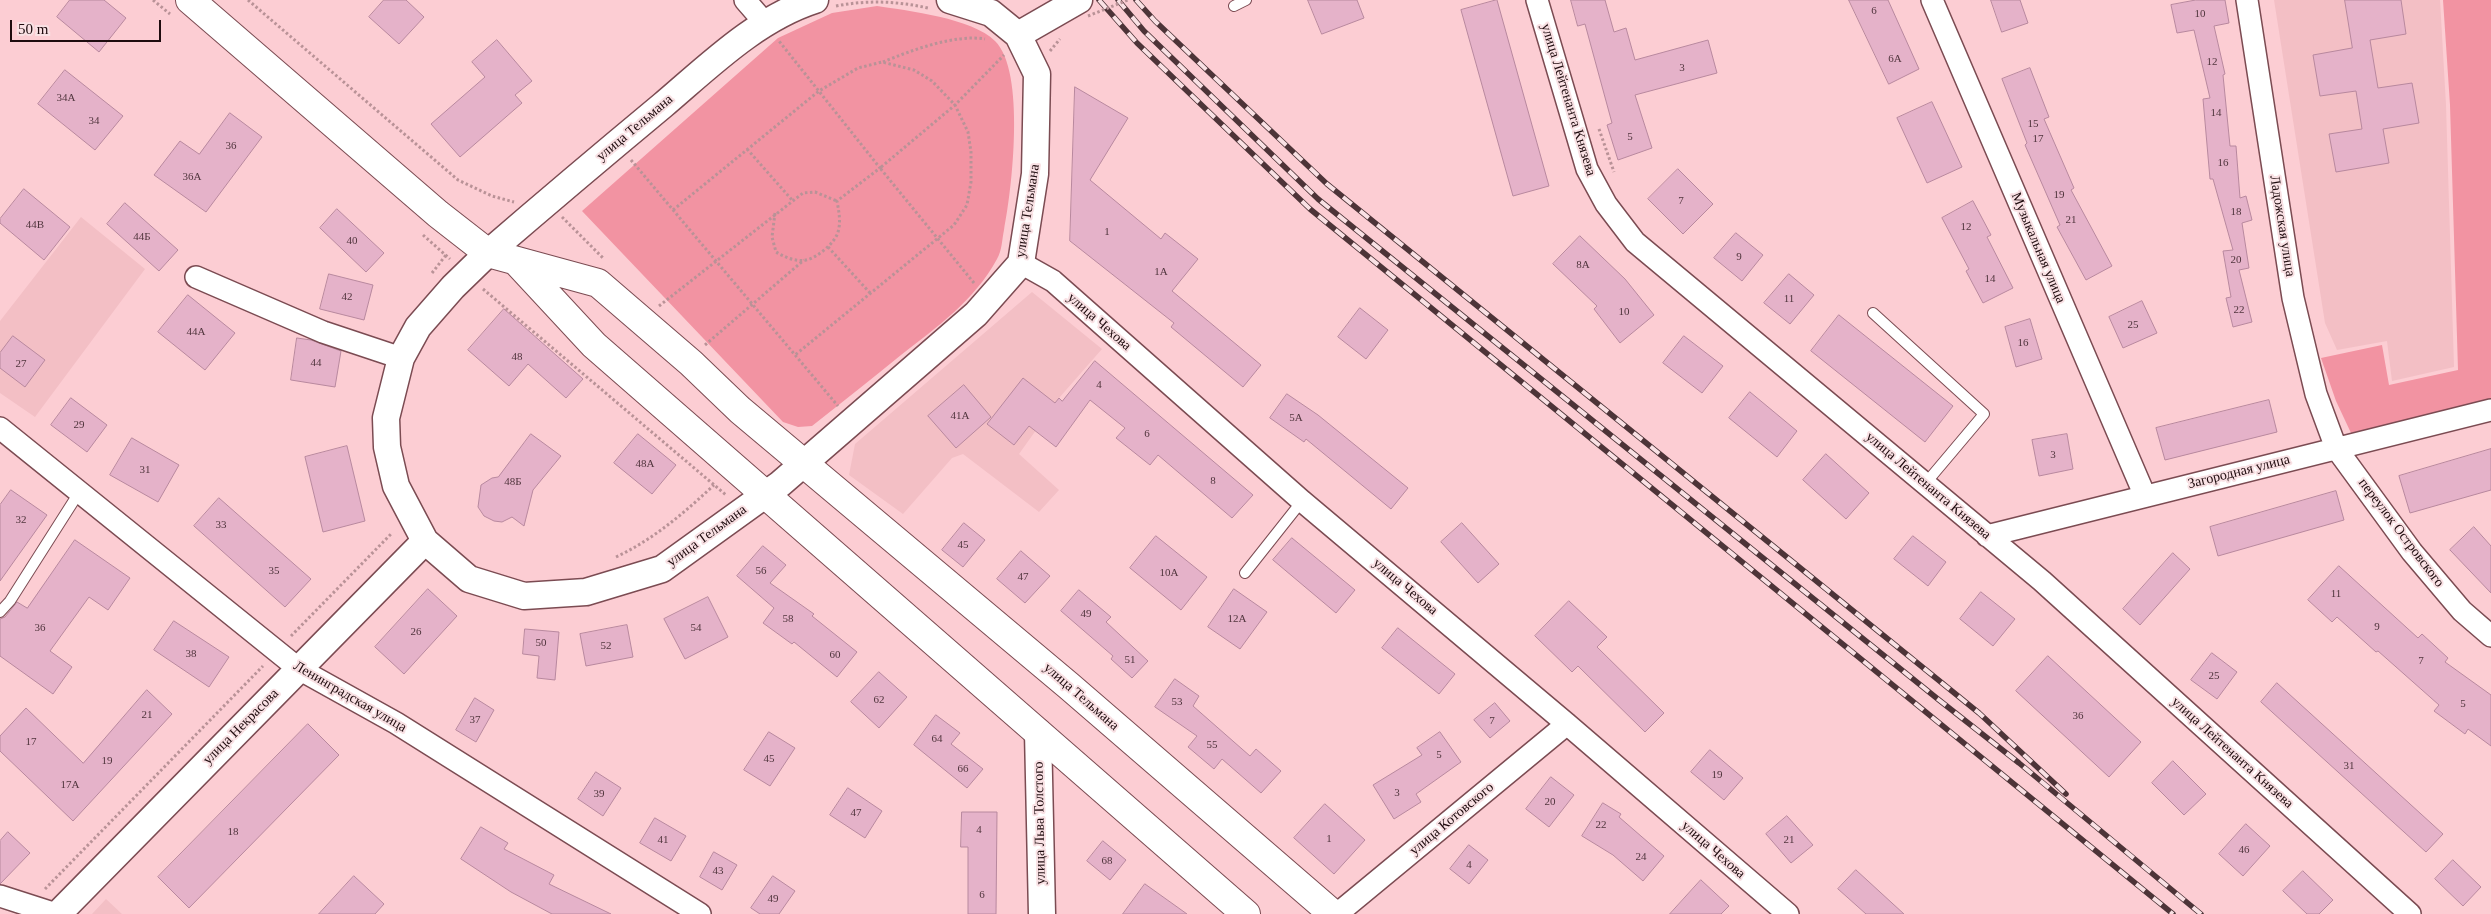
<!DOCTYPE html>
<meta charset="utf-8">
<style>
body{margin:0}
#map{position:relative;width:2491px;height:914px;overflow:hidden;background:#fccdd3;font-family:"Times New Roman",serif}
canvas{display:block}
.scale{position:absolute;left:10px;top:20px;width:151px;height:22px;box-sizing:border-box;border:2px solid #1e0b0e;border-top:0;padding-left:6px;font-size:15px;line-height:18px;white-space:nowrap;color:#1e0b0e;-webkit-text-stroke:4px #f9e1e4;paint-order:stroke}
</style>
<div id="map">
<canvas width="2491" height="914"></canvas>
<div class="scale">50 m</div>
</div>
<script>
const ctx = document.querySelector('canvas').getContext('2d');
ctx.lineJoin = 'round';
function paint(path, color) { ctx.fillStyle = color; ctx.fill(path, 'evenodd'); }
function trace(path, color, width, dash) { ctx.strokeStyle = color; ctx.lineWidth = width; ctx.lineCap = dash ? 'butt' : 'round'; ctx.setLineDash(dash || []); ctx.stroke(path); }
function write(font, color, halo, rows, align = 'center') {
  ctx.font = font + ' "Times New Roman",serif'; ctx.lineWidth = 4; ctx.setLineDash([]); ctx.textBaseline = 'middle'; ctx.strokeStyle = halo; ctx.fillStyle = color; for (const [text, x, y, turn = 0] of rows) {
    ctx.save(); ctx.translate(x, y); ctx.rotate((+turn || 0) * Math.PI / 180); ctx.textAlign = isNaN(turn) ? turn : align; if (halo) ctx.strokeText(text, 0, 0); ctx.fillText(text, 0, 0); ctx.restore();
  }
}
const built = new Path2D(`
 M 2274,0 L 2440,0 L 2446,105 L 2454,367 L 2392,381 L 2387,341 L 2337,350 L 2325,323 Z
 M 81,217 L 145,269 L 35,417 L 0,393 L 0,321 Z
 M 1032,292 L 1102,349 L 1059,398 L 1019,454 L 1059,490 L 1039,512 L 963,454 L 952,458 L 903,514 L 849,475 L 855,444 Z
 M 106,899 L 122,914 L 92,914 Z`);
const green = new Path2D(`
 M 2443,0 L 2491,0 L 2491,401 L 2351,433 L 2336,401 L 2321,358 L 2382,345 L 2389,385 L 2458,370 L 2450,105 Z
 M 877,6 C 909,11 972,18 995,41 C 1026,71 1012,190 1004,230 C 1002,239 1002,251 997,259 C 975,300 937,327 901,355 C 872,379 842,402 812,426 L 798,427 L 783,422 L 582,211 L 778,38 L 832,13 Z`);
const building = new Path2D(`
 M 70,0 L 104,0 L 126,18 L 99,52 L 57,17 Z
 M 384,0 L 406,0 L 424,17 L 399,44 L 369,17 Z
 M 1308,0 L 1357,0 L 1364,18 L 1322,34 Z
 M 1497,0 L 1549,186 L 1513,196 L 1461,10 Z
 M 1571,0 L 1605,0 L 1614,32 L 1626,28 L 1635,60 L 1708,40 L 1717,73 L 1635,95 L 1652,148 L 1618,160 L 1607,125 L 1612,123 L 1585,24 L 1578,26 Z
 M 1849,0 L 1888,0 L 1919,69 L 1889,84 Z
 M 1991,0 L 2020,0 L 2028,23 L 2002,32 Z
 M 2196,0 L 2225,0 L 2229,23 L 2214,26 L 2225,74 L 2223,75 L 2230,146 L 2236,146 L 2240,198 L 2246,196 L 2252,220 L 2242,223 L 2249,268 L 2239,270 L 2252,322 L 2233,327 L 2226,298 L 2231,297 L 2223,251 L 2233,250 L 2213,179 L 2210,179 L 2203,99 L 2210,98 L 2194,30 L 2177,33 L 2171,5 Z
 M 2345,0 L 2401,0 L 2406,34 L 2370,40 L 2378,88 L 2412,83 L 2419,123 L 2383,129 L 2389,163 L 2336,172 L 2329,134 L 2362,129 L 2356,91 L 2320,96 L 2313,55 L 2352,48 Z
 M 497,40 L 532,81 L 515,95 L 522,103 L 460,157 L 431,124 L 485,77 L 472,62 Z
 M 2030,68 L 2049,117 L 2044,119 L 2074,188 L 2071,190 L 2112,266 L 2086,280 L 2057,227 L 2060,225 L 2025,145 L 2027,143 L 2002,79 Z
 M 65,70 L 123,116 L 95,150 L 38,104 Z
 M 1075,87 L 1128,118 L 1090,180 L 1161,239 L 1165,233 L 1198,259 L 1172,291 L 1261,365 L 1243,387 L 1171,327 L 1174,323 L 1070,241 Z
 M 1932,102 L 1962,167 L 1927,183 L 1897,118 Z
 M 230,113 L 262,137 L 206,212 L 154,175 L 180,141 L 199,154 Z
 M 1678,169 L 1713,204 L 1683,234 L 1648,199 Z
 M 24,189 L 70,227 L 44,260 L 0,223 L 0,219 Z
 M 1973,201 L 1991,235 L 1987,237 L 2013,288 L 1983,303 L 1966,271 L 1969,269 L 1942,218 Z
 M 125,203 L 178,250 L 159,271 L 107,224 Z
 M 337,209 L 384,253 L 366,272 L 320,228 Z
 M 1736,233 L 1763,255 L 1742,281 L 1714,258 Z
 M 1580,236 L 1625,279 L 1654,315 L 1620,343 L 1594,309 L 1597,306 L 1553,264 Z
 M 329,274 L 373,285 L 364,320 L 320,309 Z
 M 1789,274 L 1814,295 L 1790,324 L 1764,303 Z
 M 188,295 L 235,333 L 205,370 L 158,332 Z
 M 2142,301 L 2157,333 L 2123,348 L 2109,317 Z
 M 1360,308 L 1388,330 L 1366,359 L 1338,337 Z
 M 504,309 L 583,379 L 566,398 L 528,364 L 509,386 L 468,350 Z
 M 1839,315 L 1953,406 L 1925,442 L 1811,351 Z
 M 2030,319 L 2042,359 L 2016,367 L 2005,327 Z
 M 13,336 L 45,360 L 25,387 L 0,368 L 0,353 Z
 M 1684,336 L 1723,366 L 1702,393 L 1663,363 Z
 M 297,338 L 311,340 L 341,351 L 335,387 L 291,380 Z
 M 1095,361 L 1253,495 L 1232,518 L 1158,455 L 1150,465 L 1116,438 L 1125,428 L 1090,400 L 1056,447 L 1029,426 L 1014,445 L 987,424 L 1023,378 L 1055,403 L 1059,398 L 1062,401 Z
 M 964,385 L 991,417 L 956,448 L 928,416 Z
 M 1750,392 L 1797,431 L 1777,457 L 1729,418 Z
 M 1287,394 L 1318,415 L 1408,488 L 1391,509 L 1306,439 L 1304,442 L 1270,418 Z
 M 71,398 L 107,425 L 87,452 L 51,425 Z
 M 2269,400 L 2277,432 L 2165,460 L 2156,428 Z
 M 531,434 L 561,456 L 533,490 L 524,526 L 512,517 L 502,522 L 494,521 L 484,516 L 478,507 L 481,485 L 492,478 L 498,477 Z
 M 638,434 L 676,465 L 652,494 L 614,463 Z
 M 2067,434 L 2073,469 L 2039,476 L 2032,440 Z
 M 132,438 L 179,465 L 158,502 L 110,475 Z
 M 347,446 L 365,521 L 323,532 L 305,457 Z
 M 2491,449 L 2491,490 L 2410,513 L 2399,476 Z
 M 1826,454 L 1869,493 L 1846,519 L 1803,480 Z
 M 11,490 L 47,515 L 0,581 L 0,505 Z
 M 2336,491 L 2344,520 L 2218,556 L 2210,527 Z
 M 219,498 L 311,579 L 285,607 L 194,526 Z
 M 964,523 L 985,540 L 963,567 L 942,550 Z
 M 1462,523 L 1499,564 L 1478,583 L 1441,542 Z
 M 2474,527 L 2491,546 L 2491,593 L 2450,550 Z
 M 1156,536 L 1207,577 L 1181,610 L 1130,568 Z
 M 1913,536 L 1946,562 L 1928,586 L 1894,559 Z
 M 1292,538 L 1355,590 L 1336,613 L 1273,560 Z
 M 75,540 L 130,578 L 108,610 L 89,597 L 50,651 L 72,667 L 53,694 L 0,656 L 0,619 L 5,617 L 17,602 L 27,608 Z
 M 763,546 L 786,565 L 770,583 L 814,614 L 812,616 L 857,652 L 837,677 L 794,642 L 792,644 L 763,623 L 774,608 L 737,576 Z
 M 1021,551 L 1050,576 L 1025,603 L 997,579 Z
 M 2173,553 L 2190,569 L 2140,625 L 2123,609 Z
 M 2339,566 L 2418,638 L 2422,634 L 2448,658 L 2445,662 L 2491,695 L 2491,746 L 2468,729 L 2465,734 L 2434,711 L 2439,705 L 2378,651 L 2376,652 L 2337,617 L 2332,622 L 2308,600 Z
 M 428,589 L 457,616 L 404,674 L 375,647 Z
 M 1234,589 L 1267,612 L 1240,649 L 1208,627 Z
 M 1079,590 L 1111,617 L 1106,622 L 1148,661 L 1132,678 L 1111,659 L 1113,656 L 1061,611 Z
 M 1981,592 L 2015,619 L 1993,646 L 1960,619 Z
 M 708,597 L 728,637 L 685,659 L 664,619 Z
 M 1569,601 L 1607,637 L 1597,647 L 1664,713 L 1645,732 L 1578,666 L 1572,672 L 1535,636 Z
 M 174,621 L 229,657 L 209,687 L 154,650 Z
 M 627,625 L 633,657 L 586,666 L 580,634 Z
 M 1398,628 L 1455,674 L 1439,694 L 1382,648 Z
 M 525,629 L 559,632 L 555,680 L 537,678 L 539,656 L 523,654 Z
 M 2212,653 L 2237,672 L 2217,699 L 2191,680 Z
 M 2048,656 L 2141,742 L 2109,777 L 2016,691 Z
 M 879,672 L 907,697 L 879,728 L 851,702 Z
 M 1175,679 L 1199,696 L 1193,706 L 1250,756 L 1256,749 L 1281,771 L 1261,793 L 1222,759 L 1214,769 L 1188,747 L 1197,736 L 1155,707 Z
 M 2277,683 L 2443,834 L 2426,852 L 2261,702 Z
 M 147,690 L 172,714 L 73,821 L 0,751 L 0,736 L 26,708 L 83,763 Z
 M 475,698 L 494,710 L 476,742 L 456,730 Z
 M 1495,703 L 1510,721 L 1490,738 L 1474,720 Z
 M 936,715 L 960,733 L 951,744 L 983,769 L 967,788 L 914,745 Z
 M 308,724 L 339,755 L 189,908 L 158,877 Z
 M 769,732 L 795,748 L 770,786 L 744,770 Z
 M 1440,732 L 1461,762 L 1416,794 L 1421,802 L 1394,819 L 1373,785 L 1422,755 L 1417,748 Z
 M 1710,750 L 1743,778 L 1724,800 L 1691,772 Z
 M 2173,761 L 2206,794 L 2184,815 L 2152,783 Z
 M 596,772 L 621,788 L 603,816 L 578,799 Z
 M 1551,777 L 1574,795 L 1549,827 L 1526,809 Z
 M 848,788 L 882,811 L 865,838 L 830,815 Z
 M 1603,803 L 1621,814 L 1619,817 L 1664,856 L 1643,881 L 1613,855 L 1582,836 Z
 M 1325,804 L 1365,840 L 1334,874 L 1294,838 Z
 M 962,812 L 997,812 L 996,914 L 968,914 L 968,847 L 961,847 Z
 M 1787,816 L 1813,845 L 1791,863 L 1766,834 Z
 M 655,818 L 686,836 L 671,861 L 640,843 Z
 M 2246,824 L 2270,846 L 2243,876 L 2219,854 Z
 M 481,827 L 508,843 L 504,849 L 554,875 L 549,884 L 611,914 L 552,914 L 511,892 L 461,859 Z
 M 8,832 L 30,853 L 0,884 L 0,841 Z
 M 1103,841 L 1126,860 L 1110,880 L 1087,861 Z
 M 1469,845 L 1488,860 L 1469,884 L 1450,869 Z
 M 714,852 L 737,865 L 722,890 L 700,877 Z
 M 2453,860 L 2481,887 L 2463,906 L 2435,879 Z
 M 1856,870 L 1904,914 L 1866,914 L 1838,889 Z
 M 2303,871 L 2333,900 L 2319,914 L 2307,914 L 2283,891 Z
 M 354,876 L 384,904 L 375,914 L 319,914 Z
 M 773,876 L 795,891 L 779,914 L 760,914 L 751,908 Z
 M 1701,880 L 1729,906 L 1721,914 L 1670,914 Z
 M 1145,884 L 1187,914 L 1123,914 Z`);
const path = new Path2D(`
 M 153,0 L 170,14
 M 248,0 L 458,180 L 492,196 L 514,202
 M 836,6 C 867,0 897,1 928,8
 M 1050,51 L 1060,39
 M 883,62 C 912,50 955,34 985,39
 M 1599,129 L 1614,172
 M 747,149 L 792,200
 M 631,160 L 838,406
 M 673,210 L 819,91 L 858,68 L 882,62 L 914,70 L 932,81 L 955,105 L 968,132 L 971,152 L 971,182 L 967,205 L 954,225 L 795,355
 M 775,213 L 772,237 L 776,252 C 784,257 796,262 806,260 C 817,258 835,243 838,232 C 841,222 839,212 837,201 L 880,168 L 779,41
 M 562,217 L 604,259
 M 423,235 L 450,259
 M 828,247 L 871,294
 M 432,273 L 446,255
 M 974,283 L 880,168 L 955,105 L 1004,55
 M 483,289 L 726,495
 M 659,306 L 803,193 L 815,192 L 837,201
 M 705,345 L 804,260
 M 616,557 C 654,539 684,513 714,485
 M 291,636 L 392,533
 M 45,889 L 263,666`);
const service = new Path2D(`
 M 1234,6 L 1246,0
 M 1873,313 L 1984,414 L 1925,484
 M 1245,573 L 1302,501
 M 0,612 L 10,601 L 80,491`);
const minor = new Path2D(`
 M 745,0 L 765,23
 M 1537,0 L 1587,169 L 1606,204 L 1635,242 L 2042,581 L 2410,914
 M 1932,0 L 2145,496
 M 2247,0 L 2293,298 L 2316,394 L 2336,448 L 2412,552 L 2462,611 L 2491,636
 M 1021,263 L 1053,281 L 1302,501 L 1567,724 L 1788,914
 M 196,277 L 323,332 L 401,358
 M 0,428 L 299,669 L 396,723 L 700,914
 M 1987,536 L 2491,410
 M 0,896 L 56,914
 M 1337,914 L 1567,724`);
const tertiary = new Path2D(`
 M 815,0 C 756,19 709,66 663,105 C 604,154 546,203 488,253 L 453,287 L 418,327 L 401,358 L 386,418 L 387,447 L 396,486 L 425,541 L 469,579 L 524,596 L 586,592 L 662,569 L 780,484 L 976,314 L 1021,263 L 1035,174 L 1037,74 L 1018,35 L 991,13 L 950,0
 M 1018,35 L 1079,0
 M 1038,732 L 1042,914
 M 58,914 L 425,541`);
const secondary = new Path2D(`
 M 190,0 L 438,214 L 488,253 L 598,283 L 691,363 L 740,410 L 1069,686 L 1333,914
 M 516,261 L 594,345 L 1246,914`);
const rail = new Path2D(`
 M 1099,0 L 1137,43 L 1310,209 L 2173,914
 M 1118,0 L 1144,31 L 1318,199 L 1939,700 L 2019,763 L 2201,914
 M 1136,0 L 1155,21 L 1327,184 L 1979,713 L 2066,794`);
const pathBridge = new Path2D(`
 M 1088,16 L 1128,0`);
const numberNames = [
 ["6",1874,11],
 ["10",2200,14],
 ["6А",1895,59],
 ["12",2212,62],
 ["3",1682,68],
 ["34А",66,98],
 ["14",2216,113],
 ["34",94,121],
 ["15",2033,124],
 ["5",1630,137],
 ["17",2038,139],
 ["36",231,146],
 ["16",2223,163],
 ["36А",192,177],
 ["19",2059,195],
 ["7",1681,201],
 ["18",2236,212],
 ["21",2071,220],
 ["44В",35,225],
 ["12",1966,227],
 ["1",1107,232],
 ["44Б",142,237],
 ["40",352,241],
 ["9",1739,257],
 ["20",2236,260],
 ["8А",1583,265],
 ["1А",1161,272],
 ["14",1990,279],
 ["42",347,297],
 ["11",1789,299],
 ["22",2239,310],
 ["10",1624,312],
 ["25",2133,325],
 ["44А",196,332],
 ["16",2023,343],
 ["48",517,357],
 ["44",316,363],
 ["27",21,364],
 ["4",1099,385],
 ["41А",960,416],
 ["5А",1296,418],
 ["29",79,425],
 ["6",1147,434],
 ["3",2053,455],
 ["48А",645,464],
 ["31",145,470],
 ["8",1213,481],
 ["48Б",513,482],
 ["32",21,520],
 ["33",221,525],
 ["45",963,545],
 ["35",274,571],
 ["56",761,571],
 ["10А",1169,573],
 ["47",1023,577],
 ["11",2336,594],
 ["49",1086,614],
 ["58",788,619],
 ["12А",1237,619],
 ["9",2377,627],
 ["36",40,628],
 ["54",696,628],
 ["26",416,632],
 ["50",541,643],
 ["52",606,646],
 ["38",191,654],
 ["60",835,655],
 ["51",1130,660],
 ["7",2421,661],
 ["25",2214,676],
 ["62",879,700],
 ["53",1177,702],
 ["5",2463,704],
 ["21",147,715],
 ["36",2078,716],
 ["37",475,720],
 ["7",1492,721],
 ["64",937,739],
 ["17",31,742],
 ["55",1212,745],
 ["5",1439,755],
 ["45",769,759],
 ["19",107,761],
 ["31",2349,766],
 ["66",963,769],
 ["19",1717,775],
 ["17А",70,785],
 ["3",1397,793],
 ["39",599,794],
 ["20",1550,802],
 ["47",856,813],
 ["22",1601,825],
 ["4",979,830],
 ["18",233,832],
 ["1",1329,839],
 ["41",663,840],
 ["21",1789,840],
 ["46",2244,850],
 ["24",1641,857],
 ["68",1107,861],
 ["4",1469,865],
 ["43",718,871],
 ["6",982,895],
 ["49",773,899]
];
const streetNames = [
 ["улица Лейтенанта Князева",1568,100,73],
 ["улица Тельмана",635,128,-40],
 ["улица Тельмана",1028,211,-81],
 ["Ладожская улица",2282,226,81],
 ["Музыкальная улица",2038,248,67],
 ["улица Чехова",1099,322,41],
 ["Загородная улица",2239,472,-14],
 ["улица Лейтенанта Князева",1928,486,40],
 ["переулок Островского",2401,533,53],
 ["улица Тельмана",707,536,-36],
 ["улица Чехова",1405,587,40],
 ["Ленинградская улица",350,697,30],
 ["улица Тельмана",1081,697,41],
 ["улица Некрасова",241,727,-45],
 ["улица Лейтенанта Князева",2232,753,42],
 ["улица Котовского",1452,819,-40],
 ["улица Льва Толстого",1040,823,-91],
 ["улица Чехова",1713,850,41]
];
paint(built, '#f3bfc5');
paint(green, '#f293a2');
paint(building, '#e5b2c9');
trace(building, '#b8889e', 1);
trace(service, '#7b4b52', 12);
trace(minor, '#7b4b52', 24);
trace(tertiary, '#7b4b52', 29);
trace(secondary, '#7b4b52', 30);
trace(path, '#b99297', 3, [2.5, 2.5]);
trace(service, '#fff', 10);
trace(minor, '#fff', 21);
trace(tertiary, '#fff', 26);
trace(secondary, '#fff', 28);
trace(rail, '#4d3438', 5.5);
trace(rail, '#f9e1e4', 4, [11]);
trace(pathBridge, '#b99297', 3, [2.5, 2.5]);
write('11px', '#50353d', null, numberNames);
write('14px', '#1e0b0e', '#f9e1e4', streetNames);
</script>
